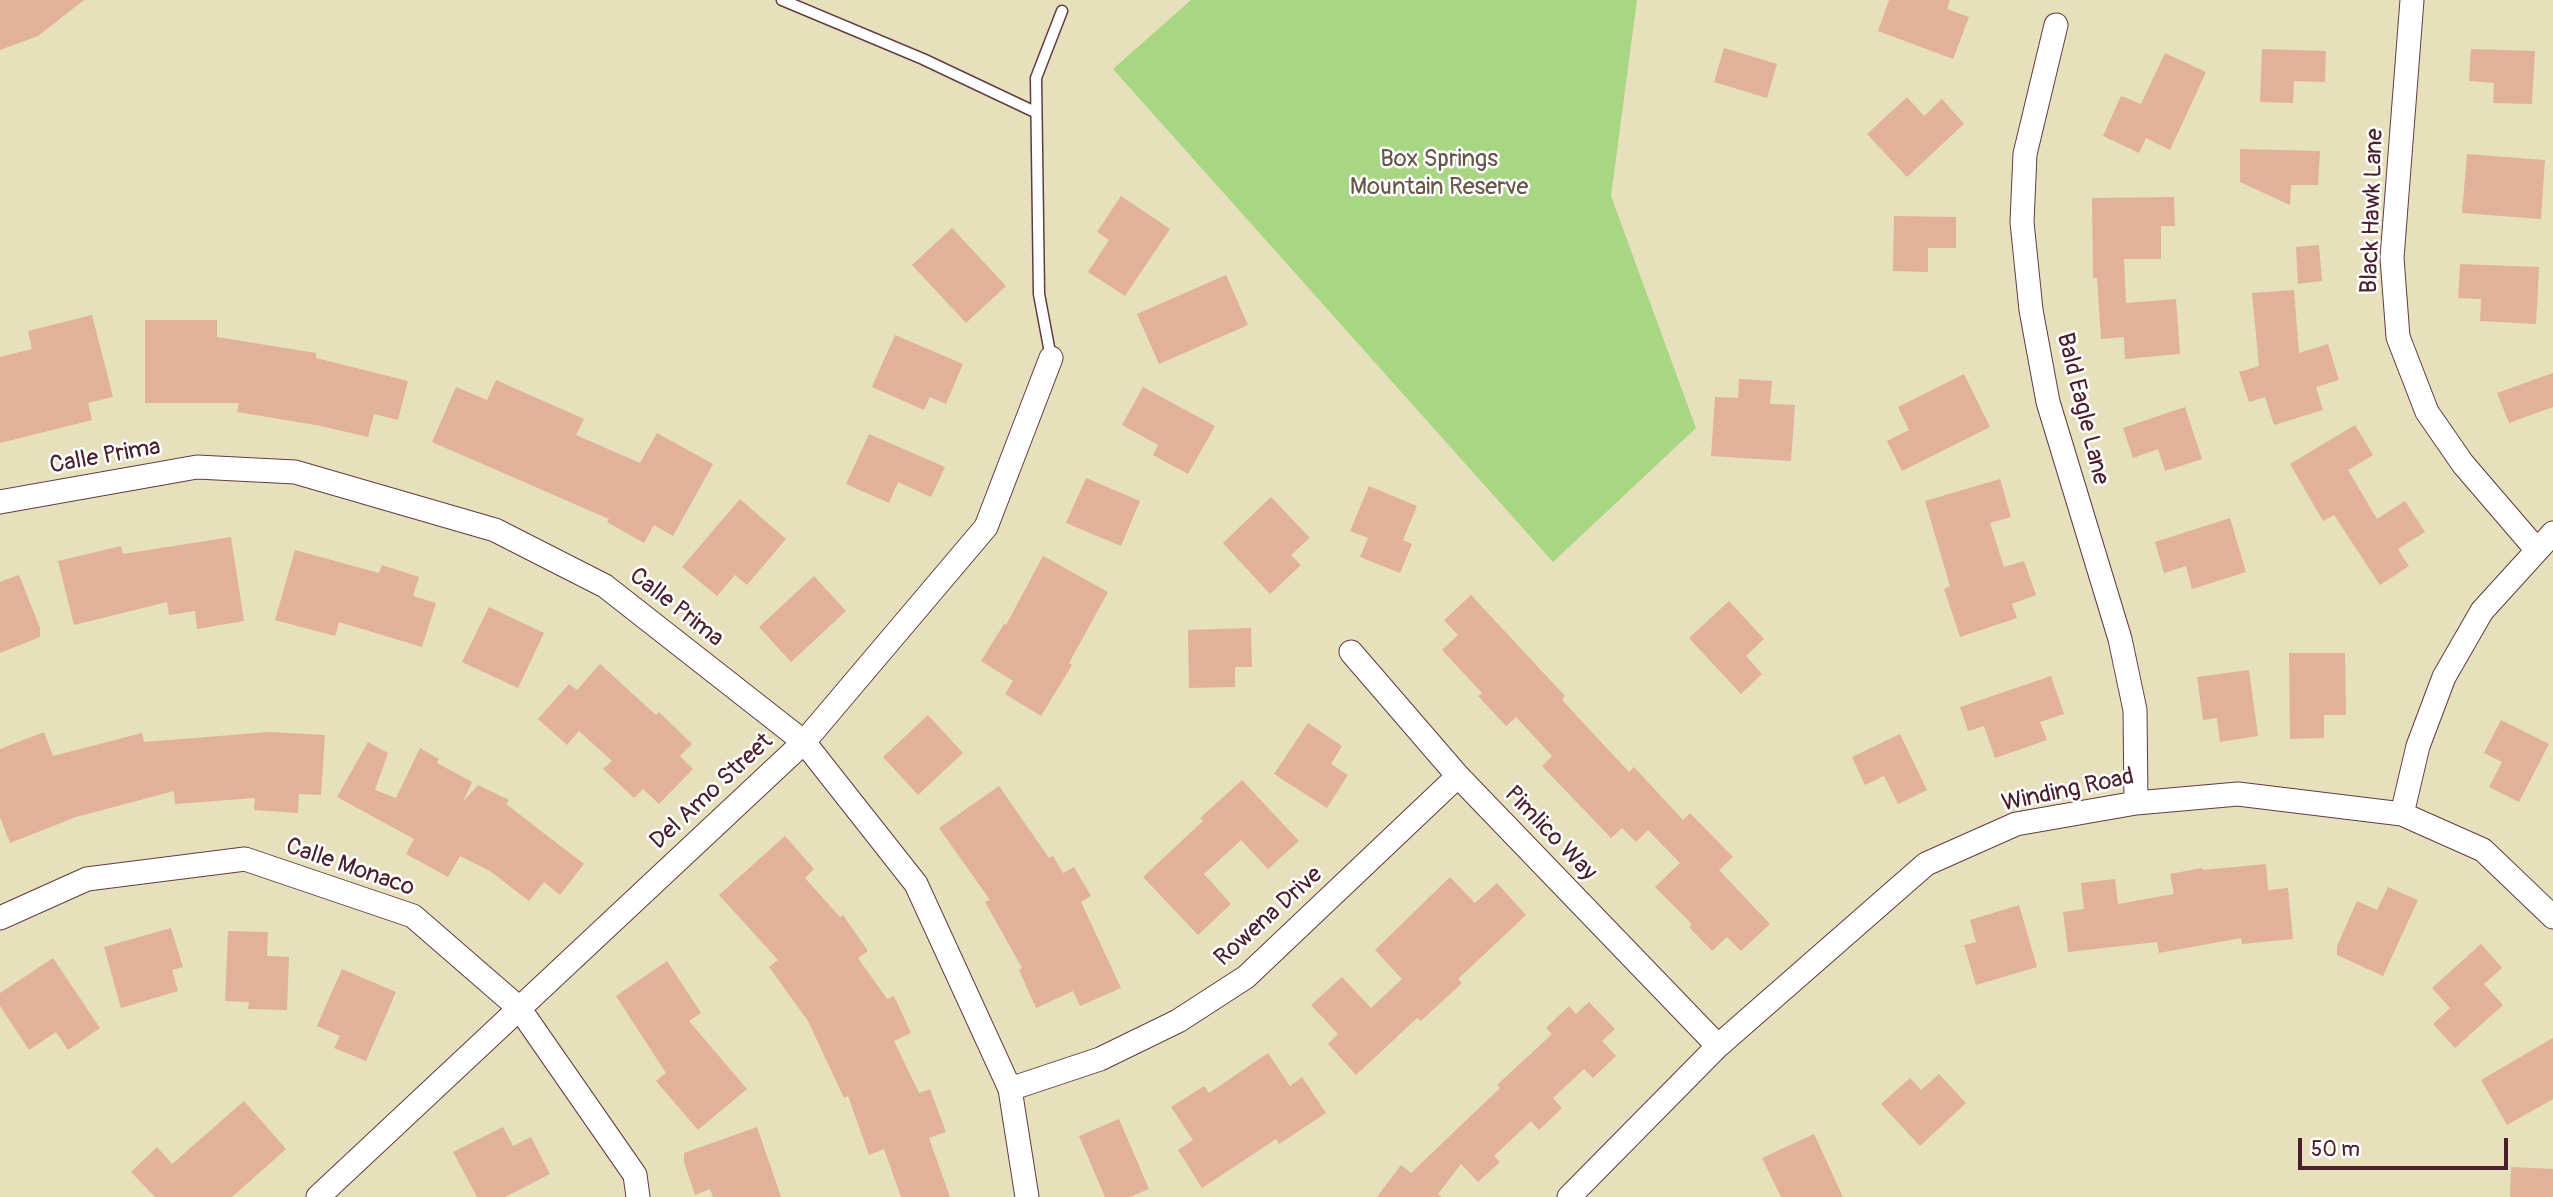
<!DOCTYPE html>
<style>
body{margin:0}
#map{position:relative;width:2553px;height:1197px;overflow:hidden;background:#e7e0bd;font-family:Pangolin,sans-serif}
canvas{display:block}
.scale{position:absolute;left:2298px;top:1138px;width:210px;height:32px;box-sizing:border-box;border:4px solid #4a1f2b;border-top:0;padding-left:9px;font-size:21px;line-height:24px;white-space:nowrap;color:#4a1f2b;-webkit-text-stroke:5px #fff;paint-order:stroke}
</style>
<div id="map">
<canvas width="2553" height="1197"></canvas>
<div class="scale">50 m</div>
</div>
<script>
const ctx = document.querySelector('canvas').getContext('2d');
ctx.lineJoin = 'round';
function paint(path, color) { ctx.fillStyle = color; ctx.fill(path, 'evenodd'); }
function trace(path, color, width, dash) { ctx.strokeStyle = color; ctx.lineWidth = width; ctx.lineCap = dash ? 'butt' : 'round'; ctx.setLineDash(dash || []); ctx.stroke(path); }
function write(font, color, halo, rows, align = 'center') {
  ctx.font = font + ' Pangolin,sans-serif'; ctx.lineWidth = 5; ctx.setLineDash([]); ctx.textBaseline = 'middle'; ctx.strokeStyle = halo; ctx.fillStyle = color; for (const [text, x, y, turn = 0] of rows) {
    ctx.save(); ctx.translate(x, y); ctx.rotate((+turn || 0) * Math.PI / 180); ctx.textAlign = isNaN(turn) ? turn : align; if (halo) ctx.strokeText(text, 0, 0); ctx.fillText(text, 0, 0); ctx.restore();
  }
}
const green = new Path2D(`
 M 1191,0 L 1637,0 L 1611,196 L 1696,428 L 1553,562 L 1113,69 Z`);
const building = new Path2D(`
 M 0,0 L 84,0 L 38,36 L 0,50 Z
 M 1889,0 L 1950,0 L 1947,9 L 1969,17 L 1953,59 L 1878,31 Z
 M 1724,48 L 1777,64 L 1767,98 L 1714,82 Z
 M 2262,49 L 2326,51 L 2325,82 L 2294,81 L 2293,103 L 2260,102 Z
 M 2471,49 L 2535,51 L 2532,104 L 2493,103 L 2494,83 L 2469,81 Z
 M 2165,53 L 2206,72 L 2170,150 L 2146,138 L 2139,153 L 2103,136 L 2121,96 L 2141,104 Z
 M 1907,97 L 1924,116 L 1942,99 L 1964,124 L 1907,177 L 1867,134 Z
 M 2240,149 L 2320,151 L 2318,185 L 2291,185 L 2290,205 L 2240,182 Z
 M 2467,154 L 2545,160 L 2541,219 L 2462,213 Z
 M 1121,196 L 1170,229 L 1125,296 L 1088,272 L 1109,240 L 1097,232 Z
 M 2174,197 L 2175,226 L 2161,226 L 2161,259 L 2124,259 L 2126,303 L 2176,299 L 2180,354 L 2125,359 L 2124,337 L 2101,339 L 2097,278 L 2093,278 L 2092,198 Z
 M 1894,216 L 1956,217 L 1956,248 L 1928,248 L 1928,272 L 1893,271 Z
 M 952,228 L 1006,286 L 966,323 L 912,265 Z
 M 2319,245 L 2322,281 L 2298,284 L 2296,247 Z
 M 2460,264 L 2539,267 L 2536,324 L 2480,321 L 2481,299 L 2458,298 Z
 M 1226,275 L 1248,325 L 1159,364 L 1137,314 Z
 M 2294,290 L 2299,353 L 2328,344 L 2339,380 L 2316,387 L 2323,410 L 2274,425 L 2265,397 L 2249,402 L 2239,372 L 2259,366 L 2252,293 Z
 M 92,315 L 113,397 L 88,403 L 92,420 L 0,443 L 0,357 L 32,349 L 28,331 Z
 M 145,320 L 217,320 L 217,337 L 316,353 L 316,358 L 408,381 L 398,420 L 374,414 L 368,437 L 321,426 L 237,412 L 239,403 L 145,403 Z
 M 895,335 L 963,364 L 946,404 L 930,397 L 924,410 L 872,387 Z
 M 2553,373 L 2553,407 L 2509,423 L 2497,393 Z
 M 1964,374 L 1990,427 L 1902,471 L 1887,441 L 1909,430 L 1898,407 Z
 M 1739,379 L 1772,381 L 1770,404 L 1795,405 L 1791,461 L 1711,456 L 1715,397 L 1738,398 Z
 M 496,380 L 584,419 L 576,435 L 640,463 L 657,433 L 713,464 L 673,536 L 654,525 L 644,543 L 607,522 L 609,519 L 432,442 L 456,387 L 487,400 Z
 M 1143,387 L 1215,426 L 1188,474 L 1153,455 L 1158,445 L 1122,425 Z
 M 2185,407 L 2202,459 L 2165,471 L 2158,449 L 2133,458 L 2123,428 Z
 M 2355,425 L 2373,455 L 2348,470 L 2377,519 L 2405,501 L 2425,532 L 2398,549 L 2409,566 L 2380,585 L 2334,515 L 2323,521 L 2290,464 Z
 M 869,434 L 945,467 L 931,497 L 898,482 L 889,503 L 846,484 Z
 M 1086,478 L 1140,501 L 1121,546 L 1066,523 Z
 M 2000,479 L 2011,517 L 1990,523 L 2004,567 L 2024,561 L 2036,595 L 2012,604 L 2017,618 L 1960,637 L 1944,589 L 1950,586 L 1925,501 Z
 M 1369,486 L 1417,506 L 1403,540 L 1412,544 L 1400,573 L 1360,557 L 1368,538 L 1350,531 Z
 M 1271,497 L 1310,538 L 1291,555 L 1301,565 L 1270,594 L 1223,543 Z
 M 740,499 L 786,539 L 747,585 L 735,575 L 717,596 L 682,567 Z
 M 2230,518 L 2246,572 L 2192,589 L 2186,566 L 2164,573 L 2155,542 Z
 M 231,537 L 244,621 L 197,629 L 195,611 L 169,615 L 167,602 L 74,625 L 58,561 L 121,546 L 123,554 Z
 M 295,550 L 379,573 L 382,565 L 419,577 L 413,596 L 436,603 L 422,647 L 339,622 L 335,636 L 275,620 Z
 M 1043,556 L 1108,592 L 1069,663 L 1072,665 L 1041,716 L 1005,694 L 1013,681 L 981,661 L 1004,624 L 1006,625 Z
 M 19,575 L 40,628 L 40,637 L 0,653 L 0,582 Z
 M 814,576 L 846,611 L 791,662 L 759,627 Z
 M 1471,595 L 1565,696 L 1562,700 L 1629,772 L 1634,767 L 1683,820 L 1690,813 L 1733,857 L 1719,870 L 1770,924 L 1741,951 L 1727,937 L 1712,951 L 1689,927 L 1692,924 L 1655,887 L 1680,863 L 1648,830 L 1636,842 L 1622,828 L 1611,838 L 1542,766 L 1552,756 L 1516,717 L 1506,726 L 1478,696 L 1482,693 L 1442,650 L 1458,635 L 1444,620 Z
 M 1729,601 L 1764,639 L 1746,656 L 1762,674 L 1741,694 L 1689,638 Z
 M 489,607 L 544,633 L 518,688 L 462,662 Z
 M 1251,628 L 1252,667 L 1235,667 L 1235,687 L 1189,688 L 1188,630 Z
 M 2289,653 L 2345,653 L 2346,715 L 2324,715 L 2324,738 L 2290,739 Z
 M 600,664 L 656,715 L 659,712 L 692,744 L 680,756 L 693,769 L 659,804 L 643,789 L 634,798 L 603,769 L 612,761 L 579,731 L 567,745 L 538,719 L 569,684 L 577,690 Z
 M 2249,670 L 2258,736 L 2220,742 L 2217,718 L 2203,720 L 2197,677 Z
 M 2051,676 L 2064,714 L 2040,722 L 2047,740 L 1995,758 L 1984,726 L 1968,731 L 1960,707 Z
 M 928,715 L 963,753 L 918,795 L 883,757 Z
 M 2501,720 L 2549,744 L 2519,802 L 2489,787 L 2502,762 L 2484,753 Z
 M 1308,723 L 1342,746 L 1331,764 L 1348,775 L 1327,808 L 1274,774 Z
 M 44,732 L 53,756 L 142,733 L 144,742 L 269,732 L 325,735 L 321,795 L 299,794 L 298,813 L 254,810 L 255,798 L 175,804 L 174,791 L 76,817 L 10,843 L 0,817 L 0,749 Z
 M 1900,734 L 1927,790 L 1898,804 L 1884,776 L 1865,785 L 1852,757 Z
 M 368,742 L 388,753 L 375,790 L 396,798 L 420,748 L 439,759 L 437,763 L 472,782 L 463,802 L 478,785 L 509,800 L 506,804 L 584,864 L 560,895 L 544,882 L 529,901 L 490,871 L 460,856 L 448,877 L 406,854 L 414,839 L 337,797 Z
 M 1242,780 L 1299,841 L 1268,869 L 1241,840 L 1204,874 L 1231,904 L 1198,935 L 1143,877 L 1203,821 L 1200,818 Z
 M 999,786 L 1049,858 L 1053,856 L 1063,873 L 1074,867 L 1091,896 L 1081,902 L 1121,988 L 1080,1006 L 1073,991 L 1036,1008 L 1019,970 L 1022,968 L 985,902 L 990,900 L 939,828 Z
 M 785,836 L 814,869 L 805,878 L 840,917 L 843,915 L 868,951 L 858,958 L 887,999 L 894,996 L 911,1033 L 894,1041 L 919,1093 L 930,1089 L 946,1132 L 929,1138 L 950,1197 L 901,1197 L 884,1149 L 869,1155 L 848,1096 L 844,1098 L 808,1021 L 769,967 L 778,960 L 719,895 Z
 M 2266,864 L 2268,890 L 2288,888 L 2293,939 L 2242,944 L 2241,938 L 2159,953 L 2157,942 L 2068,952 L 2063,912 L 2084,909 L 2081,883 L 2115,879 L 2118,904 L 2174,894 L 2170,874 L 2202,868 L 2203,870 Z
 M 1450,877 L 1475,903 L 1497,883 L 1526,915 L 1458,979 L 1462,983 L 1421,1021 L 1417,1018 L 1356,1075 L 1328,1044 L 1338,1034 L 1311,1005 L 1342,977 L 1371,1008 L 1402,979 L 1375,950 Z
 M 2388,887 L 2418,900 L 2383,976 L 2337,955 L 2337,946 L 2357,901 L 2377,910 Z
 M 2019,905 L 2037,967 L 1976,985 L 1964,945 L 1976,942 L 1970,920 Z
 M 171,928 L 183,967 L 172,970 L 178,991 L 121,1008 L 104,947 Z
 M 228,931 L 268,932 L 267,956 L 289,957 L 287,1010 L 248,1009 L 249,1002 L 225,1001 Z
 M 2481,944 L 2502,968 L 2484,984 L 2503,1005 L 2455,1048 L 2433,1024 L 2450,1008 L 2432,988 Z
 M 53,958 L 100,1028 L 68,1050 L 56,1032 L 29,1050 L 0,1006 L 0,993 Z
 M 667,961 L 701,1013 L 689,1021 L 747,1089 L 698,1130 L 656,1081 L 666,1073 L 616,996 Z
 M 342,969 L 396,992 L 366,1061 L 334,1048 L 340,1036 L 317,1026 Z
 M 1589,1002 L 1615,1029 L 1602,1041 L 1616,1056 L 1593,1078 L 1584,1069 L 1553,1098 L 1562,1108 L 1539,1130 L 1531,1121 L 1494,1156 L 1500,1162 L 1478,1182 L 1461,1164 L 1438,1194 L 1442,1197 L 1377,1197 L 1401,1165 L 1411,1173 L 1500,1088 L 1497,1085 L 1552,1034 L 1546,1028 L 1569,1006 L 1576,1014 Z
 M 2553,1038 L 2553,1099 L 2507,1125 L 2481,1080 Z
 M 1268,1053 L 1290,1086 L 1302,1077 L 1326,1113 L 1279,1144 L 1276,1139 L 1202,1188 L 1178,1150 L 1193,1140 L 1171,1107 L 1204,1086 L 1209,1093 Z
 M 1939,1074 L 1966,1103 L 1920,1146 L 1881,1104 L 1910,1078 L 1921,1090 Z
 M 244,1101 L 286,1149 L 232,1197 L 155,1197 L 131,1172 L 157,1147 L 172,1164 Z
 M 1119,1119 L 1149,1189 L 1130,1197 L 1105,1197 L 1079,1136 Z
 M 503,1127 L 513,1146 L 531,1137 L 550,1174 L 505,1197 L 477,1197 L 453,1152 Z
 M 757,1127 L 781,1197 L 713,1197 L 710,1189 L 695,1195 L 684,1162 L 684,1153 Z
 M 1814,1134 L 1843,1197 L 1781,1197 L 1762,1158 Z
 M 2511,1167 L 2553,1169 L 2553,1197 L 2510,1197 Z`);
const service = new Path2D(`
 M 782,0 L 923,59 L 1035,112
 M 1051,358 L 1039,294 L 1036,78 L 1062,11`);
const minor = new Path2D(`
 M 2412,0 L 2392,258 L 2398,337 L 2427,412 L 2463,464 L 2536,549
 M 2056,25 L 2025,154 L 2022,222 L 2031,310 L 2048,402 L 2120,639 L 2135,710 L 2136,803
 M 0,502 L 197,467 L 295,472 L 495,530 L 605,586 L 804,742 L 916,884 L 1010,1089 L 1027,1197
 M 1351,652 L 1458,776 L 1718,1046
 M 2402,814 L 2418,746 L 2444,677 L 2482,611 L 2553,533
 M 0,918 L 87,879 L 245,859 L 413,916 L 519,1008 L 635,1175 L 638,1197
 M 1010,1089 L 1100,1059 L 1178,1021 L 1246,977 L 1458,776
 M 318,1197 L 804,742 L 986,527 L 1051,358
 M 1569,1197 L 1718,1046 L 1926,864 L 2016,824 L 2136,803 L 2238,794 L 2402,814 L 2483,850 L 2553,917`);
const parkNames = [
 ["Box Springs",1439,160],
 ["Mountain Reserve",1439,188]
];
const streetNames = [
 ["Black Hawk Lane",2373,211,-88],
 ["Bald Eagle Lane",2082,409,76],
 ["Calle Prima",105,457,-10],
 ["Calle Prima",676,608,38],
 ["Winding Road",2068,791,-12],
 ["Del Amo Street",712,792,-43],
 ["Pimlico Way",1550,834,46],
 ["Calle Monaco",350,868,19],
 ["Rowena Drive",1269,917,-42]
];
paint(green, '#a9d683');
paint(building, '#e1b19b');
trace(service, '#623c41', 13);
trace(minor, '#623c41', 25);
trace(service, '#fff', 10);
trace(minor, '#fff', 23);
write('24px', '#665645', '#fff', parkNames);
write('24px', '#4a1f2b', '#fff', streetNames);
</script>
